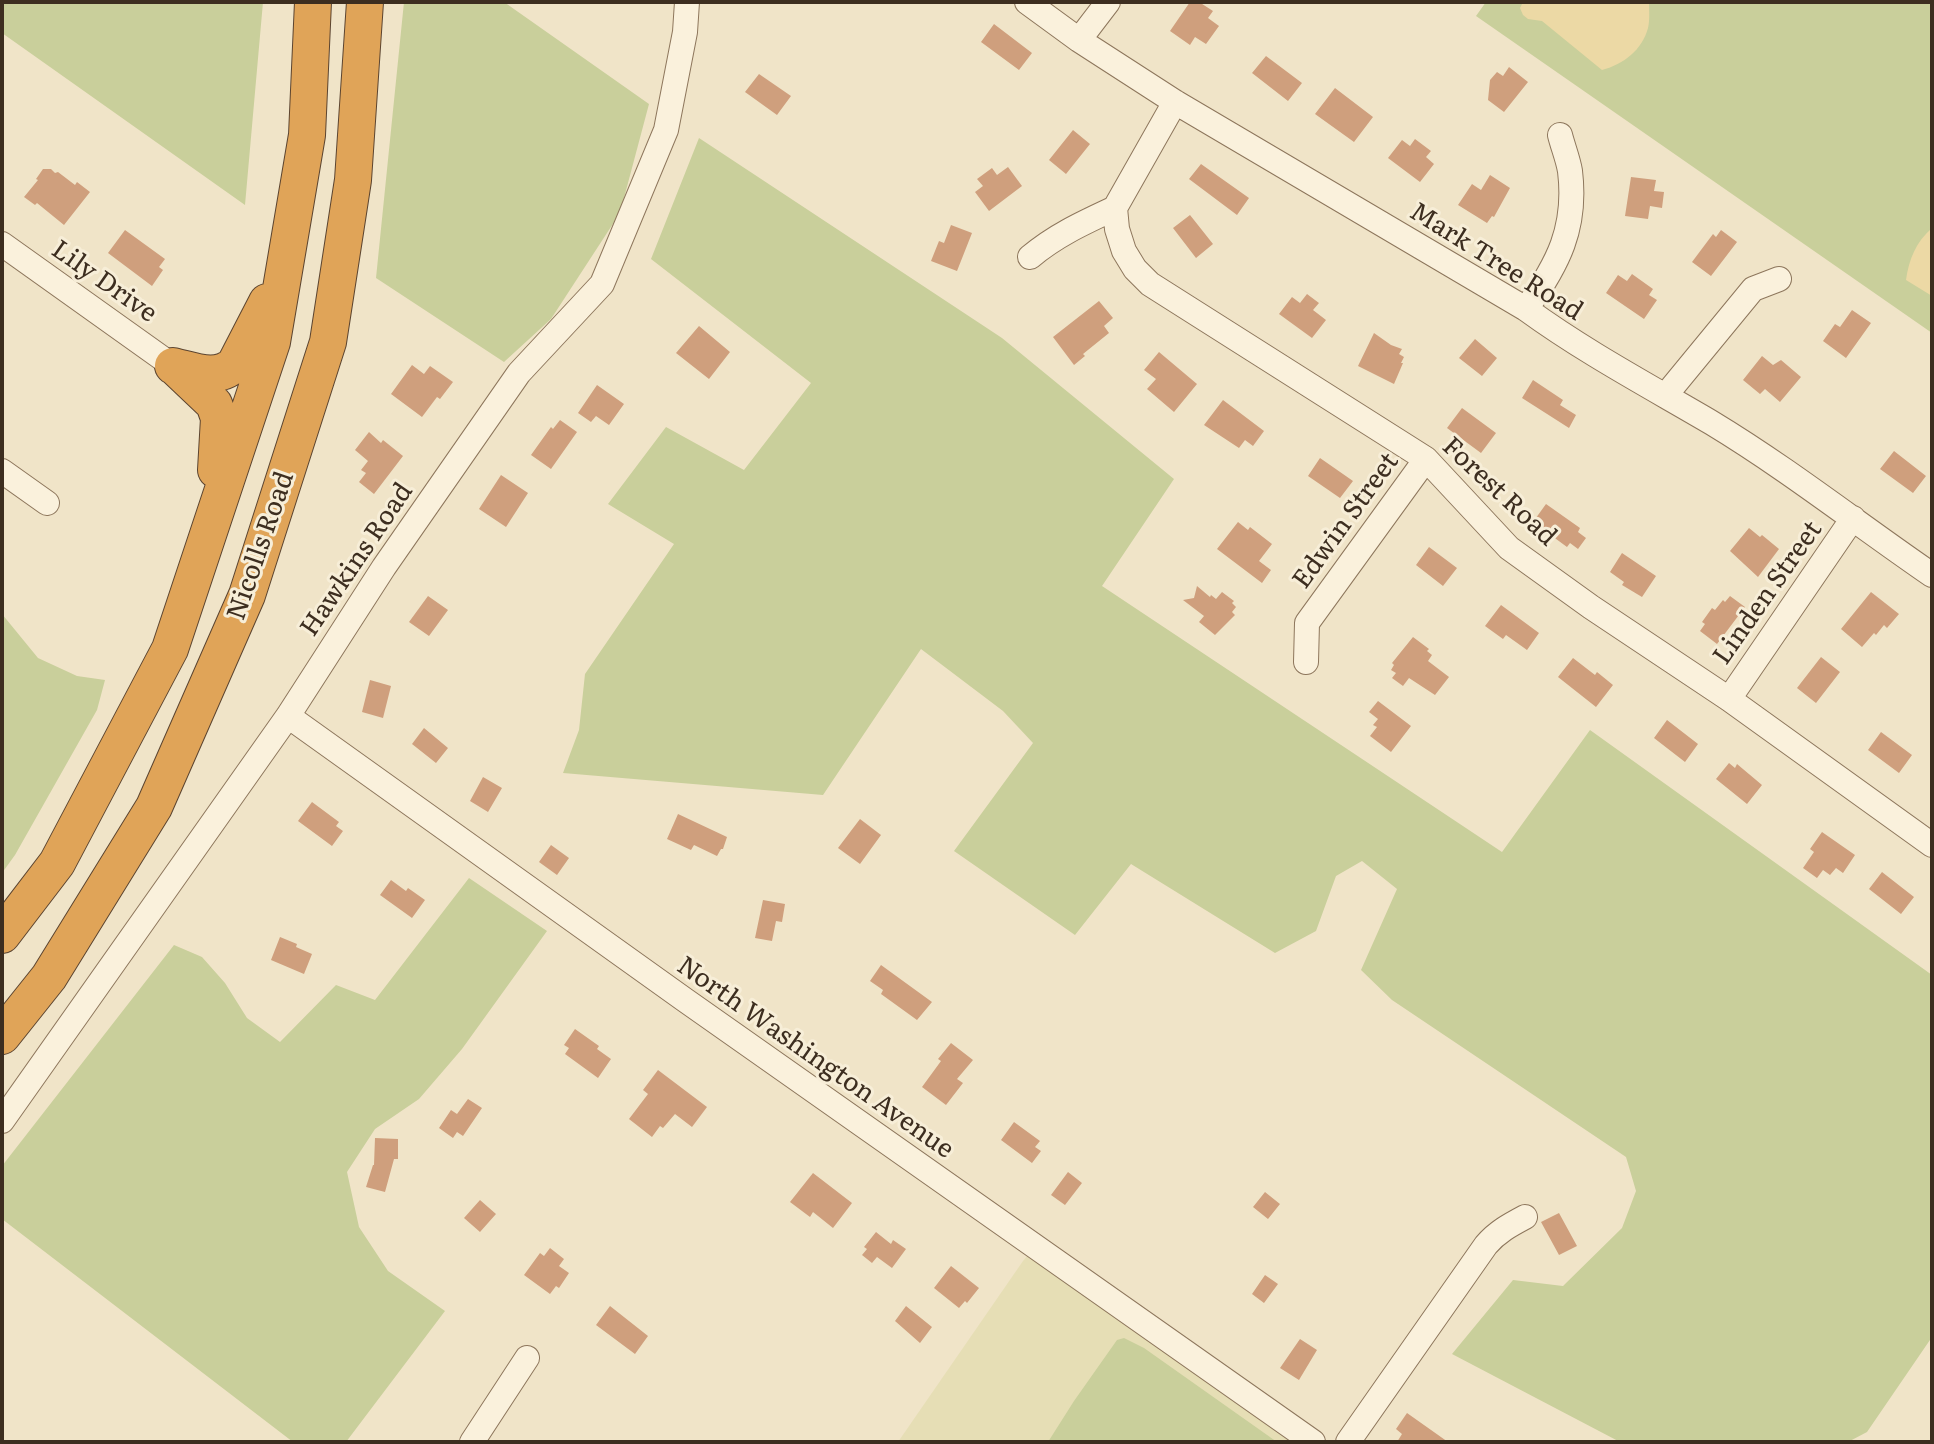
<!DOCTYPE html>
<style>
body{margin:0}
#map{position:relative;width:1934px;height:1444px;overflow:hidden;background:#f0e4c8;font-family:Literata,serif}
canvas{display:block}
.frame{position:absolute;inset:0;border:4px solid #3d2e20;pointer-events:none}
</style>
<div id="map">
<canvas width="1934" height="1444"></canvas>
<div class="frame"></div>
</div>
<script>
const ctx = document.querySelector('canvas').getContext('2d');
ctx.lineJoin = 'round';
function paint(path, color) { ctx.fillStyle = color; ctx.fill(path, 'evenodd'); }
function trace(path, color, width, dash) { ctx.strokeStyle = color; ctx.lineWidth = width; ctx.lineCap = dash ? 'butt' : 'round'; ctx.setLineDash(dash || []); ctx.stroke(path); }
function write(font, color, halo, rows, align = 'center') {
  ctx.font = font + ' Literata,serif'; ctx.lineWidth = 6; ctx.setLineDash([]); ctx.textBaseline = 'middle'; ctx.strokeStyle = halo; ctx.fillStyle = color; for (const [text, x, y, turn = 0] of rows) {
    ctx.save(); ctx.translate(x, y); ctx.rotate((+turn || 0) * Math.PI / 180); ctx.textAlign = isNaN(turn) ? turn : align; if (halo) ctx.strokeText(text, 0, 0); ctx.fillText(text, 0, 0); ctx.restore();
  }
}
const farmland = new Path2D(`
 M 1033,1249 L 1313,1442 L 898,1442 L 1023,1261 Z`);
const green = new Path2D(`
 M 2,2 L 263,2 L 245,205 L 2,33 Z
 M 404,2 L 504,2 L 649,104 L 620,213 L 551,319 L 504,362 L 376,278 Z
 M 1486,2 L 1932,2 L 1932,333 L 1476,16 Z
 M 699,138 L 1002,338 L 1174,479 L 1102,586 L 1502,852 L 1590,730 L 1932,975 L 1932,1337 L 1867,1432 L 1848,1442 L 1620,1442 L 1452,1354 L 1513,1280 L 1563,1286 L 1622,1228 L 1636,1191 L 1626,1157 L 1392,1000 L 1361,970 L 1397,889 L 1362,861 L 1336,876 L 1316,931 L 1275,953 L 1131,864 L 1075,935 L 954,851 L 1033,743 L 1003,711 L 921,649 L 823,795 L 563,773 L 579,730 L 585,674 L 674,544 L 608,504 L 666,427 L 744,470 L 811,383 L 651,259 Z
 M 2,614 L 38,658 L 77,676 L 105,680 L 97,710 L 15,855 L 2,873 Z
 M 469,878 L 547,931 L 462,1049 L 419,1099 L 375,1129 L 347,1172 L 359,1227 L 388,1271 L 445,1311 L 346,1442 L 293,1442 L 2,1219 L 2,1166 L 174,945 L 202,957 L 225,983 L 247,1018 L 280,1042 L 336,985 L 375,1000 Z
 M 1124,1338 L 1144,1348 L 1277,1442 L 1048,1442 L 1074,1401 L 1117,1340 Z`);
const sand = new Path2D(`
 M 1523,2 L 1649,2 C 1649,10 1650,20 1648,28 C 1642,50 1624,64 1602,70 L 1542,21 L 1528,19 L 1523,15 L 1520,8 Z
 M 1932,228 L 1932,296 L 1906,280 C 1909,259 1916,242 1932,228 Z`);
const building = new Path2D(`
 M 1190,2 L 1199,2 L 1213,11 L 1208,18 L 1219,26 L 1206,44 L 1195,37 L 1190,45 L 1170,31 Z
 M 994,24 L 1032,53 L 1019,70 L 981,42 Z
 M 1266,56 L 1302,83 L 1288,101 L 1252,73 Z
 M 1509,67 L 1528,82 L 1504,112 L 1488,100 L 1490,80 L 1497,72 L 1503,76 Z
 M 759,74 L 791,96 L 777,115 L 745,92 Z
 M 1335,88 L 1373,117 L 1354,142 L 1315,114 Z
 M 1073,130 L 1090,144 L 1066,174 L 1049,160 Z
 M 1415,139 L 1431,151 L 1426,157 L 1434,164 L 1420,182 L 1388,158 L 1402,140 L 1410,146 Z
 M 1201,164 L 1249,198 L 1237,215 L 1189,179 Z
 M 1008,167 L 1022,186 L 989,211 L 975,192 L 983,186 L 977,179 L 992,168 L 997,175 Z
 M 43,169 L 51,169 L 55,173 L 58,172 L 75,185 L 77,182 L 90,192 L 64,225 L 37,203 L 35,205 L 24,197 L 38,180 L 36,179 Z
 M 1490,175 L 1510,188 L 1494,217 L 1492,216 L 1487,223 L 1458,205 L 1472,184 L 1481,190 Z
 M 1631,177 L 1656,180 L 1654,191 L 1664,192 L 1662,208 L 1650,206 L 1648,219 L 1625,216 Z
 M 1190,215 L 1213,244 L 1196,258 L 1173,228 Z
 M 951,225 L 972,233 L 957,271 L 931,261 L 939,241 L 944,243 Z
 M 125,230 L 165,259 L 159,267 L 163,270 L 152,286 L 108,253 Z
 M 1721,230 L 1737,242 L 1711,276 L 1692,262 L 1713,234 L 1716,237 Z
 M 1632,274 L 1653,289 L 1649,295 L 1657,300 L 1644,319 L 1606,293 L 1618,275 L 1627,281 Z
 M 1307,294 L 1319,303 L 1313,310 L 1326,320 L 1312,338 L 1279,314 L 1292,297 L 1300,303 Z
 M 1099,301 L 1113,318 L 1104,326 L 1109,333 L 1083,354 L 1085,356 L 1074,365 L 1053,337 Z
 M 1852,310 L 1871,323 L 1846,358 L 1823,341 L 1835,324 L 1840,327 Z
 M 699,326 L 730,352 L 709,379 L 676,353 Z
 M 1374,333 L 1391,345 L 1402,349 L 1399,354 L 1404,357 L 1401,363 L 1403,363 L 1394,384 L 1358,366 Z
 M 1475,339 L 1497,358 L 1482,376 L 1459,358 Z
 M 1159,352 L 1197,384 L 1174,412 L 1147,389 L 1156,379 L 1144,370 Z
 M 1762,356 L 1773,365 L 1781,360 L 1801,377 L 1780,402 L 1765,389 L 1760,394 L 1743,380 Z
 M 412,365 L 424,374 L 430,366 L 453,382 L 440,399 L 437,397 L 422,417 L 391,394 Z
 M 1533,380 L 1563,400 L 1560,405 L 1576,415 L 1569,428 L 1522,398 Z
 M 597,385 L 624,404 L 609,425 L 596,416 L 591,422 L 578,413 Z
 M 1223,400 L 1264,431 L 1253,446 L 1245,440 L 1239,448 L 1204,425 Z
 M 1462,408 L 1496,433 L 1481,453 L 1447,428 Z
 M 560,420 L 577,432 L 551,469 L 531,455 L 551,427 L 553,429 Z
 M 369,432 L 381,443 L 383,440 L 403,456 L 374,494 L 359,482 L 366,473 L 361,470 L 368,461 L 355,450 Z
 M 1894,451 L 1926,476 L 1913,493 L 1880,469 Z
 M 1320,458 L 1353,481 L 1340,498 L 1308,476 Z
 M 501,475 L 528,493 L 506,527 L 479,509 Z
 M 1546,504 L 1580,528 L 1578,532 L 1586,538 L 1578,549 L 1570,543 L 1567,547 L 1533,522 Z
 M 1238,522 L 1248,530 L 1250,527 L 1272,544 L 1259,561 L 1271,570 L 1262,583 L 1217,549 Z
 M 1749,528 L 1760,537 L 1762,535 L 1779,549 L 1758,577 L 1730,551 Z
 M 1429,547 L 1457,568 L 1443,586 L 1416,565 Z
 M 1622,553 L 1656,576 L 1642,597 L 1622,585 L 1624,582 L 1610,572 Z
 M 1197,586 L 1210,597 L 1211,595 L 1216,599 L 1222,592 L 1234,601 L 1232,603 L 1236,607 L 1232,612 L 1235,615 L 1215,635 L 1199,622 L 1204,616 L 1183,600 L 1194,598 Z
 M 1871,592 L 1899,614 L 1887,628 L 1884,625 L 1876,635 L 1874,633 L 1862,647 L 1841,629 Z
 M 428,596 L 448,610 L 429,636 L 409,622 Z
 M 1730,596 L 1745,607 L 1717,644 L 1700,631 L 1705,624 L 1702,622 L 1712,608 L 1715,610 L 1723,600 L 1725,602 Z
 M 1501,605 L 1539,633 L 1527,650 L 1506,635 L 1503,639 L 1485,626 Z
 M 1413,637 L 1429,649 L 1427,651 L 1432,655 L 1428,661 L 1449,677 L 1435,695 L 1409,678 L 1403,686 L 1392,678 L 1396,673 L 1391,670 L 1394,665 L 1392,663 Z
 M 1821,657 L 1840,672 L 1816,703 L 1797,688 Z
 M 1573,658 L 1595,675 L 1597,672 L 1613,685 L 1596,707 L 1558,677 Z
 M 370,680 L 391,686 L 383,718 L 362,712 Z
 M 1378,701 L 1411,726 L 1391,752 L 1370,736 L 1377,727 L 1373,725 L 1378,719 L 1369,712 Z
 M 1667,720 L 1698,744 L 1685,762 L 1654,738 Z
 M 424,728 L 448,748 L 436,763 L 412,744 Z
 M 1881,732 L 1912,755 L 1899,773 L 1868,750 Z
 M 1729,763 L 1735,768 L 1737,764 L 1762,785 L 1747,804 L 1716,779 Z
 M 483,777 L 502,788 L 488,812 L 470,801 Z
 M 312,802 L 339,822 L 336,826 L 343,831 L 332,846 L 298,821 Z
 M 678,814 L 727,837 L 723,849 L 721,849 L 717,856 L 694,845 L 691,850 L 667,839 Z
 M 860,819 L 881,835 L 860,864 L 838,848 Z
 M 1822,832 L 1855,855 L 1843,873 L 1836,868 L 1830,875 L 1823,870 L 1817,878 L 1803,868 L 1814,852 L 1810,849 Z
 M 551,845 L 569,858 L 557,875 L 539,862 Z
 M 1882,872 L 1914,897 L 1901,914 L 1869,889 Z
 M 391,880 L 406,891 L 408,888 L 425,900 L 412,918 L 380,895 Z
 M 763,900 L 785,904 L 782,922 L 776,921 L 772,941 L 755,938 Z
 M 280,937 L 297,944 L 296,947 L 312,954 L 304,974 L 271,960 Z
 M 881,965 L 932,1002 L 917,1020 L 881,994 L 883,990 L 870,981 Z
 M 575,1029 L 599,1046 L 597,1049 L 611,1059 L 598,1078 L 565,1054 L 569,1048 L 564,1045 Z
 M 951,1043 L 973,1060 L 957,1079 L 963,1083 L 946,1105 L 922,1087 L 941,1061 L 938,1059 Z
 M 658,1070 L 707,1107 L 692,1127 L 675,1114 L 663,1128 L 660,1126 L 652,1137 L 629,1119 L 648,1094 L 643,1090 Z
 M 468,1099 L 482,1108 L 463,1136 L 457,1132 L 453,1138 L 439,1128 L 451,1110 L 457,1114 Z
 M 1014,1122 L 1040,1141 L 1035,1147 L 1041,1151 L 1032,1163 L 1001,1140 Z
 M 375,1138 L 398,1139 L 398,1159 L 394,1159 L 385,1192 L 366,1187 L 373,1165 L 374,1165 Z
 M 1068,1172 L 1082,1183 L 1065,1205 L 1051,1195 Z
 M 813,1173 L 852,1203 L 833,1228 L 813,1212 L 810,1217 L 790,1202 Z
 M 1265,1192 L 1280,1204 L 1268,1219 L 1253,1207 Z
 M 480,1200 L 496,1214 L 480,1232 L 464,1218 Z
 M 1559,1213 L 1577,1246 L 1559,1255 L 1541,1222 Z
 M 876,1232 L 891,1244 L 893,1240 L 906,1249 L 892,1268 L 877,1257 L 872,1263 L 862,1255 L 867,1249 L 864,1247 Z
 M 550,1248 L 564,1259 L 559,1266 L 569,1273 L 559,1288 L 556,1286 L 550,1294 L 524,1275 L 540,1253 L 544,1256 Z
 M 951,1266 L 979,1288 L 967,1303 L 965,1301 L 959,1308 L 934,1288 Z
 M 1265,1275 L 1278,1284 L 1264,1303 L 1252,1294 Z
 M 610,1306 L 648,1336 L 635,1354 L 596,1325 Z
 M 906,1306 L 932,1327 L 920,1343 L 895,1321 Z
 M 1300,1339 L 1317,1350 L 1299,1380 L 1280,1368 Z
 M 1407,1413 L 1448,1442 L 1397,1442 L 1402,1434 L 1396,1429 Z`);
const minor = new Path2D(`
 M 1027,2 L 1079,40 L 1175,102 L 1526,309 C 1585,352 1649,386 1712,423 C 1788,469 1859,525 1932,575
 M 1079,40 L 1108,2
 M 1175,102 L 1115,208 L 1117,229 L 1124,251 L 1135,269 L 1150,284 L 1426,459 L 1509,548 L 1591,607 L 1729,699 L 1932,845
 M 2,244 L 173,366
 M 1030,257 C 1056,235 1085,222 1115,208
 M 1526,309 C 1558,264 1577,228 1570,171 C 1568,159 1563,147 1560,135
 M 1665,396 L 1753,289 L 1779,279
 M 2,471 L 47,503
 M 1306,662 L 1307,623 L 1426,459
 M 1729,699 L 1853,518
 M 288,716 L 685,1000 L 1313,1442
 M 2,1121 L 288,716 L 384,567 L 519,373 L 602,284 L 666,130 L 685,32 L 687,2
 M 472,1442 L 527,1358
 M 1348,1442 L 1486,1245 C 1497,1232 1510,1225 1525,1217`);
const highway = new Path2D(`
 M 173,366 C 195,371 217,381 235,364 L 267,302
 M 175,367 L 214,404 L 219,418 L 216,470
 M 2,935 L 57,863 L 170,649 L 272,342 L 307,135 L 313,2
 M 2,1036 L 49,977 L 154,807 L 247,595 L 328,342 L 353,180 L 365,2`);
const streetNames = [
 ["Mark Tree Road",1496,262,32],
 ["Lily Drive",104,282,35],
 ["Forest Road",1499,492,43],
 ["Edwin Street",1346,521,-54],
 ["Nicolls Road",261,546,-71],
 ["Hawkins Road",357,560,-56],
 ["Linden Street",1768,593,-55],
 ["North Washington Avenue",815,1058,35]
];
paint(farmland, '#e6deb5');
paint(green, '#c9cf9b');
paint(sand, '#ecd9a5');
paint(building, '#cf9f7d');
trace(minor, '#8d765c', 26);
trace(highway, '#5b4430', 38);
trace(minor, '#faf1dc', 24);
trace(highway, '#e0a458', 36);
write('26px', '#3d2e20', '#f7eed8', streetNames);
</script>
